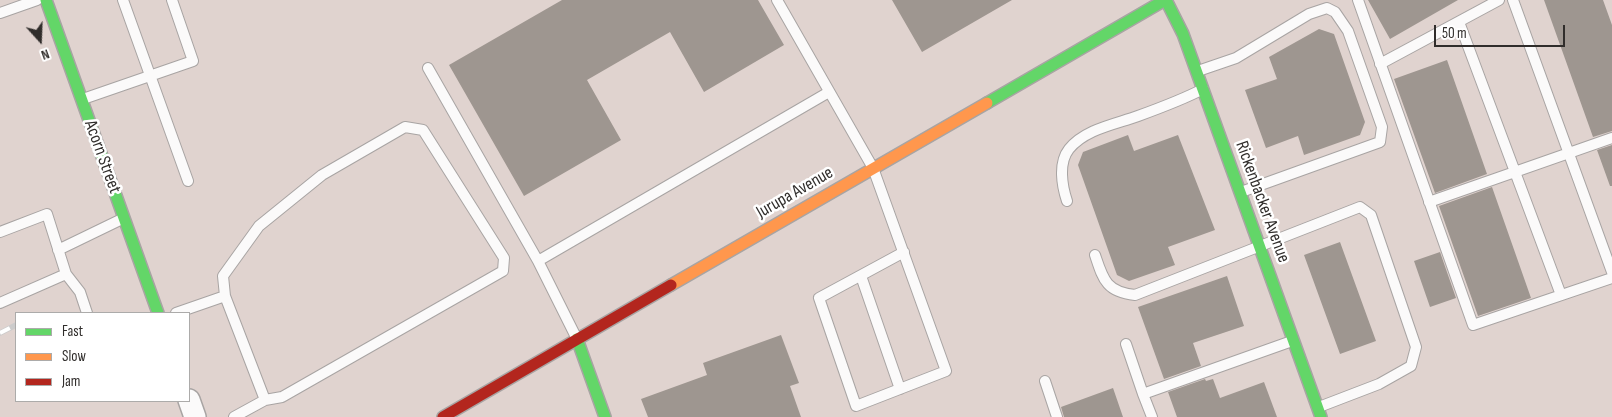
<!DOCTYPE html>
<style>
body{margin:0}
#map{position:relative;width:1612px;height:417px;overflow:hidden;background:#e6e0df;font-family:"Sofia Sans Condensed",sans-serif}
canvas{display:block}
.legend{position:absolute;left:15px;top:312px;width:175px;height:90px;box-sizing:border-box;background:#fff;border:1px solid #acabaa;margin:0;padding:6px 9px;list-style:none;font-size:15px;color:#302d2b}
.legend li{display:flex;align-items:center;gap:10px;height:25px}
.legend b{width:25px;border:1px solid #acabaa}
.north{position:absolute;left:15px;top:15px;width:50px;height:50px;-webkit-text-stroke:4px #fff;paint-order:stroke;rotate:160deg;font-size:14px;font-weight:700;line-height:20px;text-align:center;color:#302d2b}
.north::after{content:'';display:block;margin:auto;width:18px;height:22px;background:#302d2b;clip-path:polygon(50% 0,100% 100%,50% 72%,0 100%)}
.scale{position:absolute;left:1434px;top:25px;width:131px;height:22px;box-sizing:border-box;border:2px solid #302d2b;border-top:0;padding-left:6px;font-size:15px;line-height:18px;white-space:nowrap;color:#302d2b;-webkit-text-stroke:4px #fff;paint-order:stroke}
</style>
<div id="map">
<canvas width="1612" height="417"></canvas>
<ul class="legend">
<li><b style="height:6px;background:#63d668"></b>Fast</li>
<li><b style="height:6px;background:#ff974d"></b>Slow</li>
<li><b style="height:6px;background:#b3261e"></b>Jam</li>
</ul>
<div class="north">N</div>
<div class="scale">50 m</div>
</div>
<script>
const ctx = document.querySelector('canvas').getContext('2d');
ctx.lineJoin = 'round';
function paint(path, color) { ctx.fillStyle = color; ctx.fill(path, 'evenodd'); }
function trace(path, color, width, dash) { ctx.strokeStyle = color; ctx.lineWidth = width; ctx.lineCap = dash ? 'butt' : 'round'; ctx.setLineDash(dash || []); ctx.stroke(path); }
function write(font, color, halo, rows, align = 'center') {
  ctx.font = font + ' "Sofia Sans Condensed",sans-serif'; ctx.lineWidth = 5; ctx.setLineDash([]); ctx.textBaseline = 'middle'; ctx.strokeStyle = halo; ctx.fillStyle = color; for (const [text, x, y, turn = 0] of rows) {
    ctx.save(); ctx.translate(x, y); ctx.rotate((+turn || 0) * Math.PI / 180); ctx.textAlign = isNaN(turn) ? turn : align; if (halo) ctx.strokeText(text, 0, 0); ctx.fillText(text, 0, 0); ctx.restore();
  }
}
const built = new Path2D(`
 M 0,0 L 1612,0 L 1612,417 L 0,417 ZM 16,313 L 189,313 L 189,401 L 16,401 Z`);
const building = new Path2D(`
 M 562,0 L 758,0 L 784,45 L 704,92 L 670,32 L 587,80 L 621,140 L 524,196 L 449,65 Z
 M 892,0 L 1012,0 L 922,52 Z
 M 1368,0 L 1458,0 L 1390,39 Z
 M 1544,0 L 1603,0 L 1612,25 L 1612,131 L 1593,137 Z
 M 1319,29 L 1334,34 L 1365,122 L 1360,135 L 1304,155 L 1298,136 L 1266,148 L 1245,90 L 1277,79 L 1269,57 Z
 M 1447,60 L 1487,174 L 1435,193 L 1394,79 Z
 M 1128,135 L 1134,151 L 1178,135 L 1215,230 L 1168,247 L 1175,265 L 1129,281 L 1117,275 L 1078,165 L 1083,152 Z
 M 1612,145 L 1612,186 L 1610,186 L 1597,150 Z
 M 1492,187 L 1531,298 L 1478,316 L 1439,206 Z
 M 1340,242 L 1376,341 L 1340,354 L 1304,255 Z
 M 1440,252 L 1456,298 L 1430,307 L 1414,261 Z
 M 1227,276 L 1244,326 L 1193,343 L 1201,366 L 1164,379 L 1138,307 Z
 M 781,335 L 799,383 L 790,386 L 801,417 L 648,417 L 641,399 L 707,375 L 703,363 Z
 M 1205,379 L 1206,381 L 1213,379 L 1220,398 L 1264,382 L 1277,417 L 1177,417 L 1168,392 Z
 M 1113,388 L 1123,417 L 1064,417 L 1061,407 Z`);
const lane = new Path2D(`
 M 123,0 L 188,181
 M 777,0 L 873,168 L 946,371 L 856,406 L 819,298 L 904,252
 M 1358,0 L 1473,325 L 1612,278
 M 1513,0 L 1612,272
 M 0,13 L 37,0
 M 1459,22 L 1561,295
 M 1380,64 L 1499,0
 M 428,68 L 538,261
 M 1198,71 L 1236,58 L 1309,14 L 1327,8 L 1335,12 L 1348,31 L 1382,127 L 1380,142 L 1241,192
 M 83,99 L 193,61 L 172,0
 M 1067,201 C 1062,186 1058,163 1069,149 C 1085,129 1116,124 1138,116 C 1160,108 1182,100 1203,89
 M 1429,202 L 1612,138
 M 0,232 L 47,214 L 66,274 L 0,303
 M 58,250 L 122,219
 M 1095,255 C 1103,279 1106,292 1135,295 L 1360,207 L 1371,215 L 1416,347 L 1411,366 L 1379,384 L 1319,407
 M 66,274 L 80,292 L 87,313
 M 861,276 L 900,389
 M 225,296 L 223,276 L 259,226 L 322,175 L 405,127 L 423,130 L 504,258 L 503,271 L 282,397 L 265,400
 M 176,313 L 225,296 L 265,400 L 234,417
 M 577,339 L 538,261 L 829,92
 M 1126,344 L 1143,394
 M 1045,381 L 1057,417
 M 1152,417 L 1143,394 L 1292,341`);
const street = new Path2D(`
 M 189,400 L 195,417`);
const fast = new Path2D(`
 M 46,0 L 158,313
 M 1166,0 L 1183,34 L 1321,417
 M 987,103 L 1165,0
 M 577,339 L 605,417`);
const slow = new Path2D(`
 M 671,285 L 987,103`);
const jam = new Path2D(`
 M 443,417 L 671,285`);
const rail = new Path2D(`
 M 0,333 L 16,325`);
const streetNames = [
 ["Acorn Street",102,157,70],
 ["Jurupa Avenue",795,193,-30],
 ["Rickenbacker Avenue",1262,202,70]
];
paint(built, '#e0d3cf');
paint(building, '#9e9690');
trace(lane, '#a8a4a3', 12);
trace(street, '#a8a4a3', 24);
trace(fast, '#a8a4a3', 14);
trace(slow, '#a8a4a3', 14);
trace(jam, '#a8a4a3', 14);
trace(lane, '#fbfafa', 10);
trace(street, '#fbfafa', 21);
trace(fast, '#63d668', 11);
trace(slow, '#ff974d', 11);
trace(jam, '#b3261e', 11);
trace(rail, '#cccbcb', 5.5);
trace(rail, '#fff', 4, [11]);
write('18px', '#302d2b', '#fff', streetNames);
</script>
